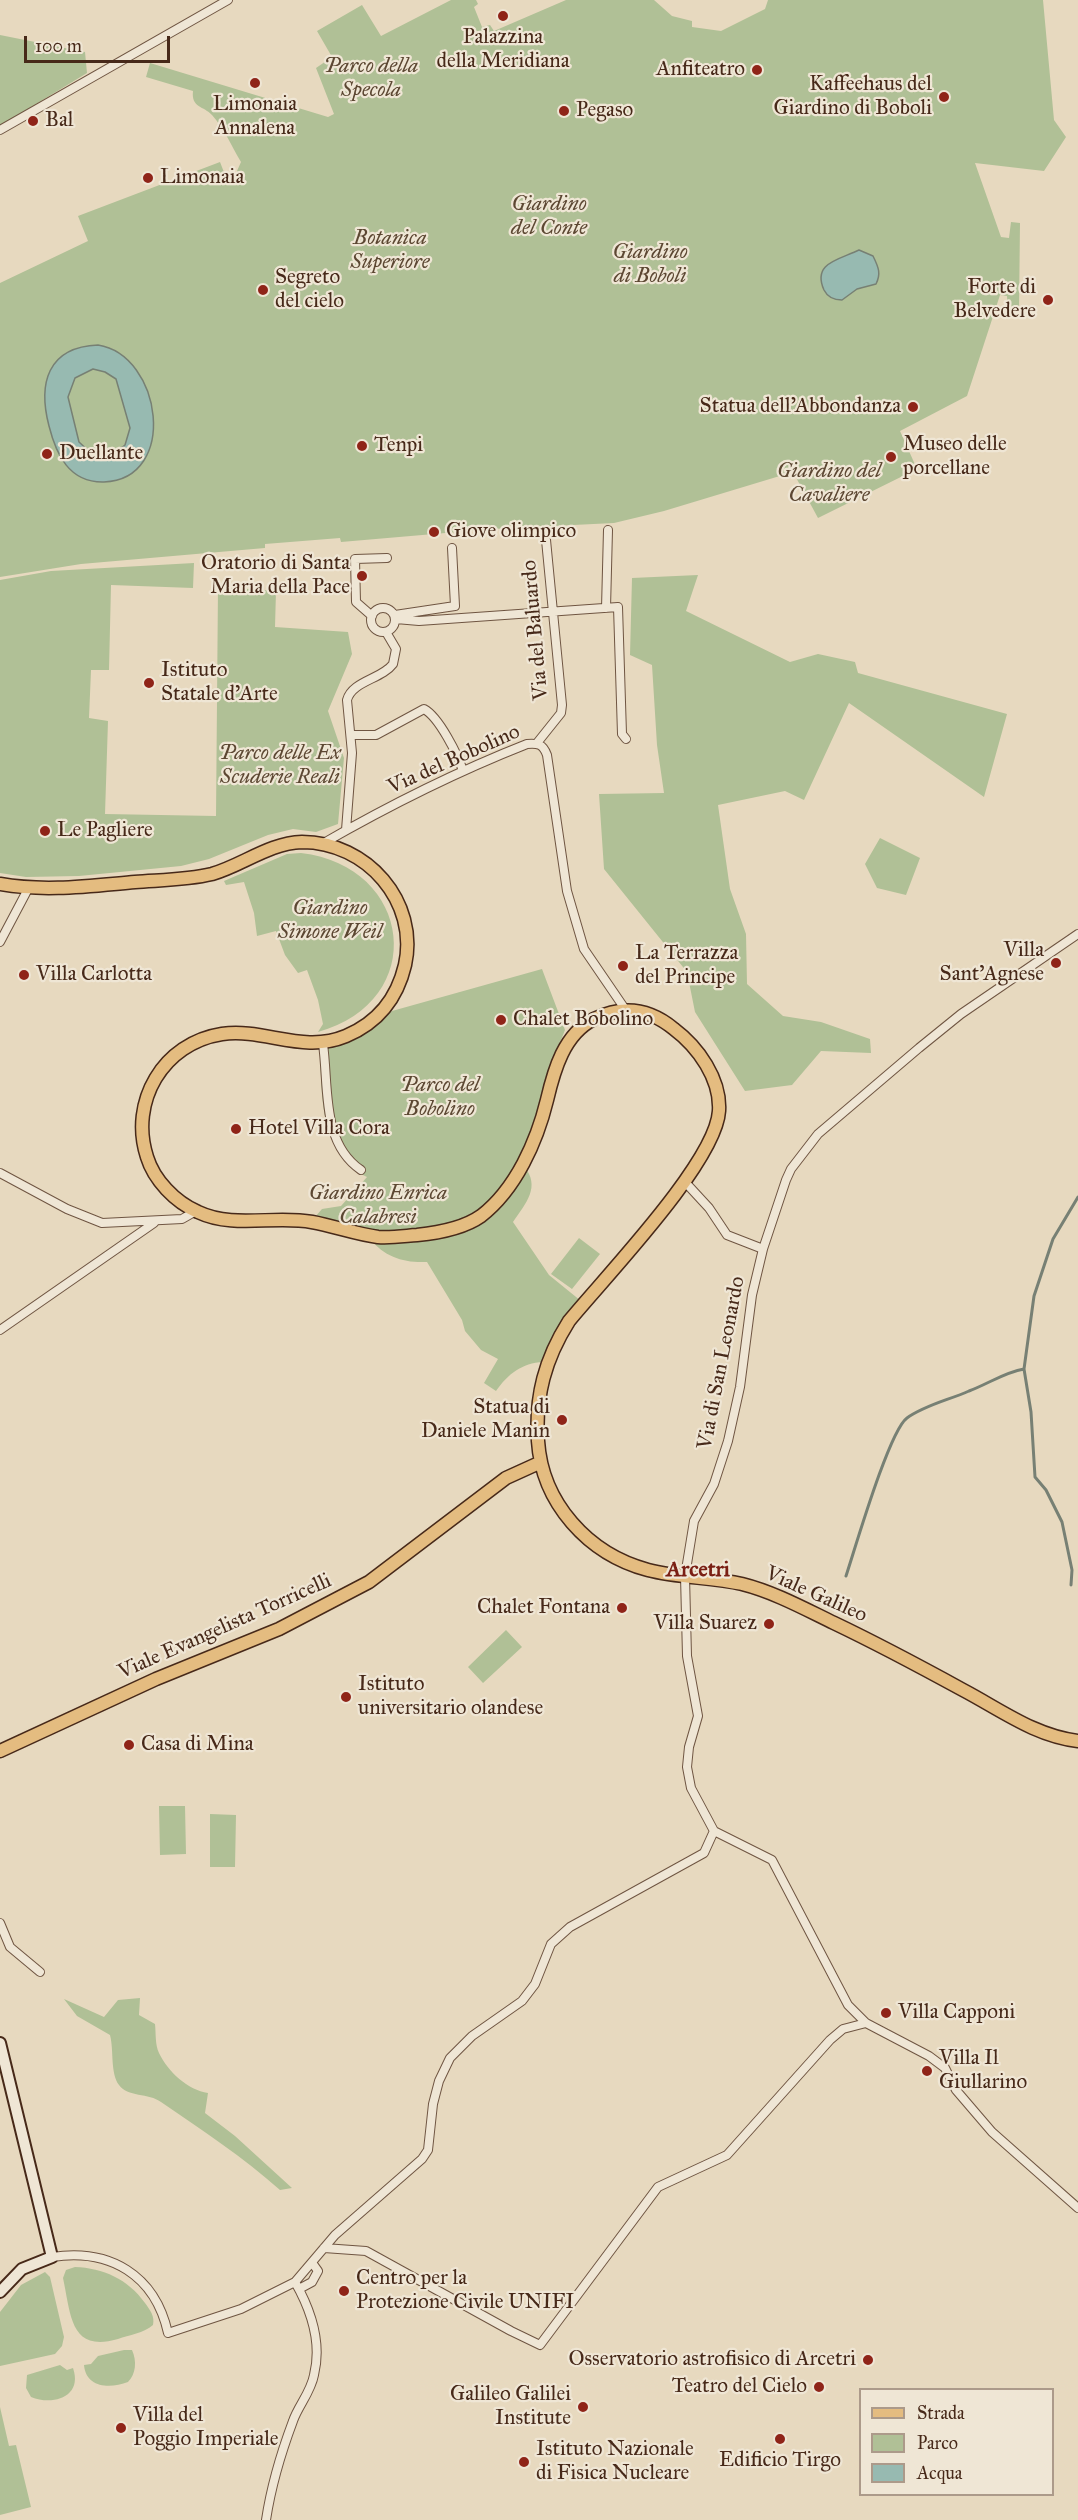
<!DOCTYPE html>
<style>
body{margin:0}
#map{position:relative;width:1078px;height:2520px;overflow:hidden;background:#e7d9bf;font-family:"IM FELL Great Primer",serif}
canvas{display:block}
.legend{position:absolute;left:859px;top:2388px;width:195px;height:108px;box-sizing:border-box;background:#efe6d5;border:2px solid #ac9a8a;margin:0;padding:8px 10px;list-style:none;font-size:18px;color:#472919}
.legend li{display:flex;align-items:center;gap:12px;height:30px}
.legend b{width:30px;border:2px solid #ac9a8a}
.scale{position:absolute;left:24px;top:36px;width:146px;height:27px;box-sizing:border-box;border:3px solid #472919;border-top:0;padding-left:8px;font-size:18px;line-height:21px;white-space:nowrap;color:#472919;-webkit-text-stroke:4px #efe6d5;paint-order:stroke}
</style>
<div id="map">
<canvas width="1078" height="2520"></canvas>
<ul class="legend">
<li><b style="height:8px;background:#e4bc80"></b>Strada</li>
<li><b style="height:16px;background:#b0c096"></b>Parco</li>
<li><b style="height:16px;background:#97bab1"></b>Acqua</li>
</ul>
<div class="scale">100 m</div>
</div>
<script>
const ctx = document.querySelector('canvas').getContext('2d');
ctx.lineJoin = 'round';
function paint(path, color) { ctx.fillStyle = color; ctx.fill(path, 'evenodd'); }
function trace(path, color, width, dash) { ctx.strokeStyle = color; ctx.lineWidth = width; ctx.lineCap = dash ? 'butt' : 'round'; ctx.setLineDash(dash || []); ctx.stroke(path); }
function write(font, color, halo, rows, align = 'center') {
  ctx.font = font + ' "IM FELL Great Primer",serif'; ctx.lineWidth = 4.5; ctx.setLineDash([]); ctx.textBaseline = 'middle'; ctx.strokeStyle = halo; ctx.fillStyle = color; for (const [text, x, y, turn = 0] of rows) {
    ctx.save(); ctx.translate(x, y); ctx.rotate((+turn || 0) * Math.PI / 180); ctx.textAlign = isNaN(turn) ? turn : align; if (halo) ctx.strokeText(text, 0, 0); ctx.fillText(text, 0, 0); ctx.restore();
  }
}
const green = new Path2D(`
 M 451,0 L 476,0 L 478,4 L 474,7 L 482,27 L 490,25 L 494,31 L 566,0 L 654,0 L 672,16 L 692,21 L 692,27 L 721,31 L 765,9 L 768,0 L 1043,0 L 1054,120 L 1066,137 L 1044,171 L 975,163 L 1001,237 L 1009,238 L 1011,222 L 1020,223 L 1019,311 L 1008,311 L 1007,296 L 1000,295 L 967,396 L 900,431 L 917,469 L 818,518 L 793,472 L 664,511 L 614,523 L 492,529 L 341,542 L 340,538 L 265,544 L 265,548 L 81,564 L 0,577 L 0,283 L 88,241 L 78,216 L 220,162 L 229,185 L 238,181 L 237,171 L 241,162 C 232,147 224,128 212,115 C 204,106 191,108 193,91 L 146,77 L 150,63 L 328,117 L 334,114 L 316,68 L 332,57 L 317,31 L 362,5 L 381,36 Z
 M 0,35 L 85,52 L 87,73 L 0,126 Z
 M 194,563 L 193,588 L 111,585 L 109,670 L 91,670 L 89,718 L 108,721 L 105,814 L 216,816 L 218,587 L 276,591 L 275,627 L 348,632 L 352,654 L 328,711 L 344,758 L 338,824 L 316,832 L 293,829 L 268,835 L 209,859 L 181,866 L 79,876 L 26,877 L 0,873 L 0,580 L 51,571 Z
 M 698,575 L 686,611 L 790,662 L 818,654 L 855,662 L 858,673 L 1007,714 L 984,797 L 849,703 L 804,800 L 785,791 L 718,805 L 730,889 L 746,934 L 747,984 L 783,1016 L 821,1022 L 870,1039 L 871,1053 L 821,1051 L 792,1085 L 745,1091 L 695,1012 L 687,972 L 604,869 L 599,794 L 664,793 L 657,745 L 652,665 L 630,655 L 632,578 Z
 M 880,838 L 920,858 L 906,895 L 877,888 L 865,864 Z
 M 301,853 C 413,866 430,1001 318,1032 L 323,1024 L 318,1000 L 307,970 L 298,973 L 285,955 L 276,931 L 257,936 L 254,913 L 244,882 L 226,885 L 224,881 L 287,854 Z
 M 542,969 L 565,1030 L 553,1060 L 531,1139 L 492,1202 L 479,1212 L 434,1229 L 386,1232 L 315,1217 L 322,1209 L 341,1206 L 367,1177 C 319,1153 322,1096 320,1049 L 350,1041 L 373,1029 L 392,1011 Z
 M 524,1166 C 541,1187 526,1203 513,1222 L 549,1275 L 581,1301 L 543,1362 C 522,1363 508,1374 496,1391 L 484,1383 L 498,1359 L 481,1350 L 465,1331 L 462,1320 L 427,1262 C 403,1263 385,1257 370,1239 L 393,1242 L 413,1241 L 474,1225 Z
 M 579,1238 L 600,1254 L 572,1289 L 551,1274 Z
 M 506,1630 L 522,1647 L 483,1683 L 468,1667 Z
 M 159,1806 L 185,1806 L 186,1854 L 160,1855 Z
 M 210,1814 L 236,1815 L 235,1867 L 210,1867 Z
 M 140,1998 L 139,2015 L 155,2024 C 156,2033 155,2045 159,2053 C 168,2072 188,2090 208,2093 L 205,2113 L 235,2136 L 292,2188 L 280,2190 C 243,2157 202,2130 161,2102 C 149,2093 127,2097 119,2085 C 110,2073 114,2050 110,2035 L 77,2016 L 64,1999 L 104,2017 L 118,2000 Z
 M 75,2267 C 103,2268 128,2279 145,2303 C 150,2310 155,2316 153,2325 C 144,2333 129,2335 118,2339 C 70,2353 71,2315 63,2278 L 66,2270 Z
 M 45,2272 L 50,2277 L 64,2337 L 62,2346 L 55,2354 L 0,2366 L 0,2312 L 21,2285 Z
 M 124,2350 L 132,2350 C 137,2361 136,2374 128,2382 C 110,2389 86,2388 84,2365 L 91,2364 L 98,2356 Z
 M 60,2365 L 67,2370 L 73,2368 C 83,2397 53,2406 31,2397 L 26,2388 L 27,2375 Z
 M 0,2407 L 9,2446 L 16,2445 L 31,2507 L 0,2515 Z`);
const water = new Path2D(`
 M 859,250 L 873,256 C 879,268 881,274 876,284 L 857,289 L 842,300 C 834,300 828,298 824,290 C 812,263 838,260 859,250 Z
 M 98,345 C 162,355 179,479 104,482 C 69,483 56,454 49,426 C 38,384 47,347 98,345 ZM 93,369 L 105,372 L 116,379 L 130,428 L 125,445 L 111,456 L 93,455 L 79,442 L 68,397 L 75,378 Z`);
const stream = new Path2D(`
 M 846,1576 C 855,1549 889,1431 907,1418 C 925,1405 949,1400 969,1391 C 988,1384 1005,1372 1024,1369
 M 1071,1585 L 1072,1570 L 1062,1522 L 1046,1490 L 1035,1477 L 1031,1412 L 1024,1369 L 1034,1296 L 1053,1239 L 1078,1197`);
const street = new Path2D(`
 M 0,130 L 228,0
 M371 620a12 12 0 1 1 24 0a12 12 0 1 1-24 0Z
 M 606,608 L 608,530
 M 395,615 L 455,606 L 452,548
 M 372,616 L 356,602 L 355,559 L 387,558
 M 396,619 L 419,621 L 618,607 L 622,734 L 626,739
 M 351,735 L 376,735 L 424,709 C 439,717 458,755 463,771
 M 537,743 L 561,713 L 562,705 L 546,540
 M 346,830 L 352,753 L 347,700 C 352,681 382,679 393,664 L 396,649 L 386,632
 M 322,844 C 388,806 456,772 527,744 C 538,743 543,744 547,755 L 567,891 L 584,949 L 625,1009
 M 0,942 L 28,889
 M 323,1044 C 329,1087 321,1143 361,1170
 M 0,1173 L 67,1209 L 102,1223 L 182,1219 L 196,1211
 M 685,1182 L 709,1208 L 727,1235 L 763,1249
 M 0,1330 L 154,1223
 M 714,1831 L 772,1860 L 848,2005 L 866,2023 L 929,2056 L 945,2068 L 956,2090 L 992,2132 L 1078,2208
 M 0,1923 L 10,1947 L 40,1972
 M 324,2248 L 366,2251 L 511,2331 L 540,2345 L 658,2187 L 727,2155 L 830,2040 L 843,2029 L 866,2023
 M 52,2257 C 110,2248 155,2275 168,2333 L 241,2309 L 295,2282 L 335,2235 L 422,2159 L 428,2150 L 433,2104 L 439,2081 L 450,2058 L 472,2036 L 522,2001 L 535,1984 L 551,1944 L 570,1927 L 704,1853 L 714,1831 L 691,1788 L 687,1767 L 689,1747 L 698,1716 L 687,1656 L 685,1576 L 694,1521 L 714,1484 L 728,1441 L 740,1387 L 752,1295 L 763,1249 L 786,1180 L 791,1169 L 818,1134 L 919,1048 L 961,1014 L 1078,934
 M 299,2289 L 312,2282 L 318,2271 L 313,2264
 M 266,2520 C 271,2487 281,2453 293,2421 C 298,2406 311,2392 314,2375 C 322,2343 311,2310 295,2282`);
const secondary = new Path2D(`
 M 0,2043 L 52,2257 L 22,2269 L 0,2292`);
const primary = new Path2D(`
 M 0,884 C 45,892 89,886 135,882 C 160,880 187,880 212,874 C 243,865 269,843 302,842 C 367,842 419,902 405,965 C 397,999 377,1023 346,1036 C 303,1054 265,1028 222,1034 C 163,1043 129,1102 147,1157 C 154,1180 175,1202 198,1212 C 234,1229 274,1215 312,1222 C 334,1226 356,1234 378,1237 C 391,1238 404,1236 417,1235 C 437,1233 464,1228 481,1216 C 516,1189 537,1141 547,1100 C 554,1070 564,1034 594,1019 C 623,1005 650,1009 674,1029 C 698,1047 721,1079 719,1111 C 716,1162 605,1277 569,1321 C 545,1359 535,1396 538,1441 C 542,1503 588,1554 648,1570 C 679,1578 711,1577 742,1584 C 774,1592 805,1609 834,1623 C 878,1644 921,1667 963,1690 C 1001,1710 1035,1736 1078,1741
 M 0,1751 L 156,1679 L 279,1629 L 369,1582 L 506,1478 L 539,1463`);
const markers = [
 [503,16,6,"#8f2418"],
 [757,70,6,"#8f2418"],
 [255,83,6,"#8f2418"],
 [944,97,6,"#8f2418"],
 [564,111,6,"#8f2418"],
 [33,121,6,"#8f2418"],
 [148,178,6,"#8f2418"],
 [263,290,6,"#8f2418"],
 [1048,300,6,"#8f2418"],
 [913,407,6,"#8f2418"],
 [362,446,6,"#8f2418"],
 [47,454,6,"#8f2418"],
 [891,457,6,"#8f2418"],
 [434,532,6,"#8f2418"],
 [362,576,6,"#8f2418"],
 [149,683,6,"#8f2418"],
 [45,831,6,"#8f2418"],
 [1056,963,6,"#8f2418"],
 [623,966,6,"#8f2418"],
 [24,975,6,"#8f2418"],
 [501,1020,6,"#8f2418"],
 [236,1129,6,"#8f2418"],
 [562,1420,6,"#8f2418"],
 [622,1608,6,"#8f2418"],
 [769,1624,6,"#8f2418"],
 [346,1697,6,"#8f2418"],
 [129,1745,6,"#8f2418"],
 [886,2013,6,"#8f2418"],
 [927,2071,6,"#8f2418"],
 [344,2291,6,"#8f2418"],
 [868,2360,6,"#8f2418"],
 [819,2387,6,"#8f2418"],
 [583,2407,6,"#8f2418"],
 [121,2428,6,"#8f2418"],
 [780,2439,6,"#8f2418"],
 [524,2462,6,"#8f2418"]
];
const poiNames = [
 ["Palazzina",503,38,"center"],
 ["della Meridiana",503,62,"center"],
 ["Anfiteatro",745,70,"right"],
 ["Kaffeehaus del",932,85,"right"],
 ["Giardino di Boboli",932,109,"right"],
 ["Limonaia",255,105,"center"],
 ["Annalena",255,129,"center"],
 ["Pegaso",576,111],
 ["Bal",45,121],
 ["Limonaia",160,178],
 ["Segreto",275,278],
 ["del cielo",275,302],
 ["Forte di",1036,288,"right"],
 ["Belvedere",1036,312,"right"],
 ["Statua dell'Abbondanza",901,407,"right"],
 ["Museo delle",903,445],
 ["porcellane",903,469],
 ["Tenpi",374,446],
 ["Duellante",59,454],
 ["Giove olimpico",446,532],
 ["Oratorio di Santa",350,564,"right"],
 ["Maria della Pace",350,588,"right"],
 ["Istituto",161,671],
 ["Statale d'Arte",161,695],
 ["Le Pagliere",57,831],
 ["Villa",1044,951,"right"],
 ["Sant'Agnese",1044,975,"right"],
 ["La Terrazza",635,954],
 ["del Principe",635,978],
 ["Villa Carlotta",36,975],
 ["Chalet Bobolino",513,1020],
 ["Hotel Villa Cora",248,1129],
 ["Statua di",550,1408,"right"],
 ["Daniele Manin",550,1432,"right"],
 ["Chalet Fontana",610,1608,"right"],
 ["Villa Suarez",757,1624,"right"],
 ["Istituto",358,1685],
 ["universitario olandese",358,1709],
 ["Casa di Mina",141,1745],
 ["Villa Capponi",898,2013],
 ["Villa Il",939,2059],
 ["Giullarino",939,2083],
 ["Centro per la",356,2279],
 ["Protezione Civile UNIFI",356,2303],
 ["Osservatorio astrofisico di Arcetri",856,2360,"right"],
 ["Teatro del Cielo",807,2387,"right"],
 ["Galileo Galilei",571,2395,"right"],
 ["Institute",571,2419,"right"],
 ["Villa del",133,2416],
 ["Poggio Imperiale",133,2440],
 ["Istituto Nazionale",536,2450],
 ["di Fisica Nucleare",536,2474],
 ["Edificio Tirgo",780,2461,"center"]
];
const parkNames = [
 ["Parco della",371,67],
 ["Specola",371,91],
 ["Giardino",549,205],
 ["del Conte",549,229],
 ["Botanica",390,239],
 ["Superiore",390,263],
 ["Giardino",650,253],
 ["di Boboli",650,277],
 ["Giardino del",829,472],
 ["Cavaliere",829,496],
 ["Parco delle Ex",280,754],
 ["Scuderie Reali",280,778],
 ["Giardino",330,909],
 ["Simone Weil",330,933],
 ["Parco del",440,1086],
 ["Bobolino",440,1110],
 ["Giardino Enrica",378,1194],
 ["Calabresi",378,1218]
];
const streetNames = [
 ["Via del Baluardo",536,630,-95],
 ["Via del Bobolino",454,760,-24],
 ["Via di San Leonardo",722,1363,-79],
 ["Viale Galileo",816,1595,24],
 ["Viale Evangelista Torricelli",225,1627,-24]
];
const neighbourhoodNames = [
 ["Arcetri",698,1571]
];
paint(green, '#b0c096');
paint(water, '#97bab1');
trace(water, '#778074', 1.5);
trace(stream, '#778074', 3);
trace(street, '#6f5542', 10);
trace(secondary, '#472919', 14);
trace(primary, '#472919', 15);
trace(street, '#efe6d5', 8);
trace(secondary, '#efe6d5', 10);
trace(primary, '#e4bc80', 12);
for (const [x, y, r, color] of markers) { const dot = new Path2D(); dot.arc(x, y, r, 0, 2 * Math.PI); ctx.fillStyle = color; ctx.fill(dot); trace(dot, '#efe6d5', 2); }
write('21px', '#472919', '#efe6d5', poiNames, 'left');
write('italic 21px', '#5c4732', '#efe6d5', parkNames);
write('21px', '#472919', '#efe6d5', streetNames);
write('bold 22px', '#7a1f14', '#efe6d5', neighbourhoodNames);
</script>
